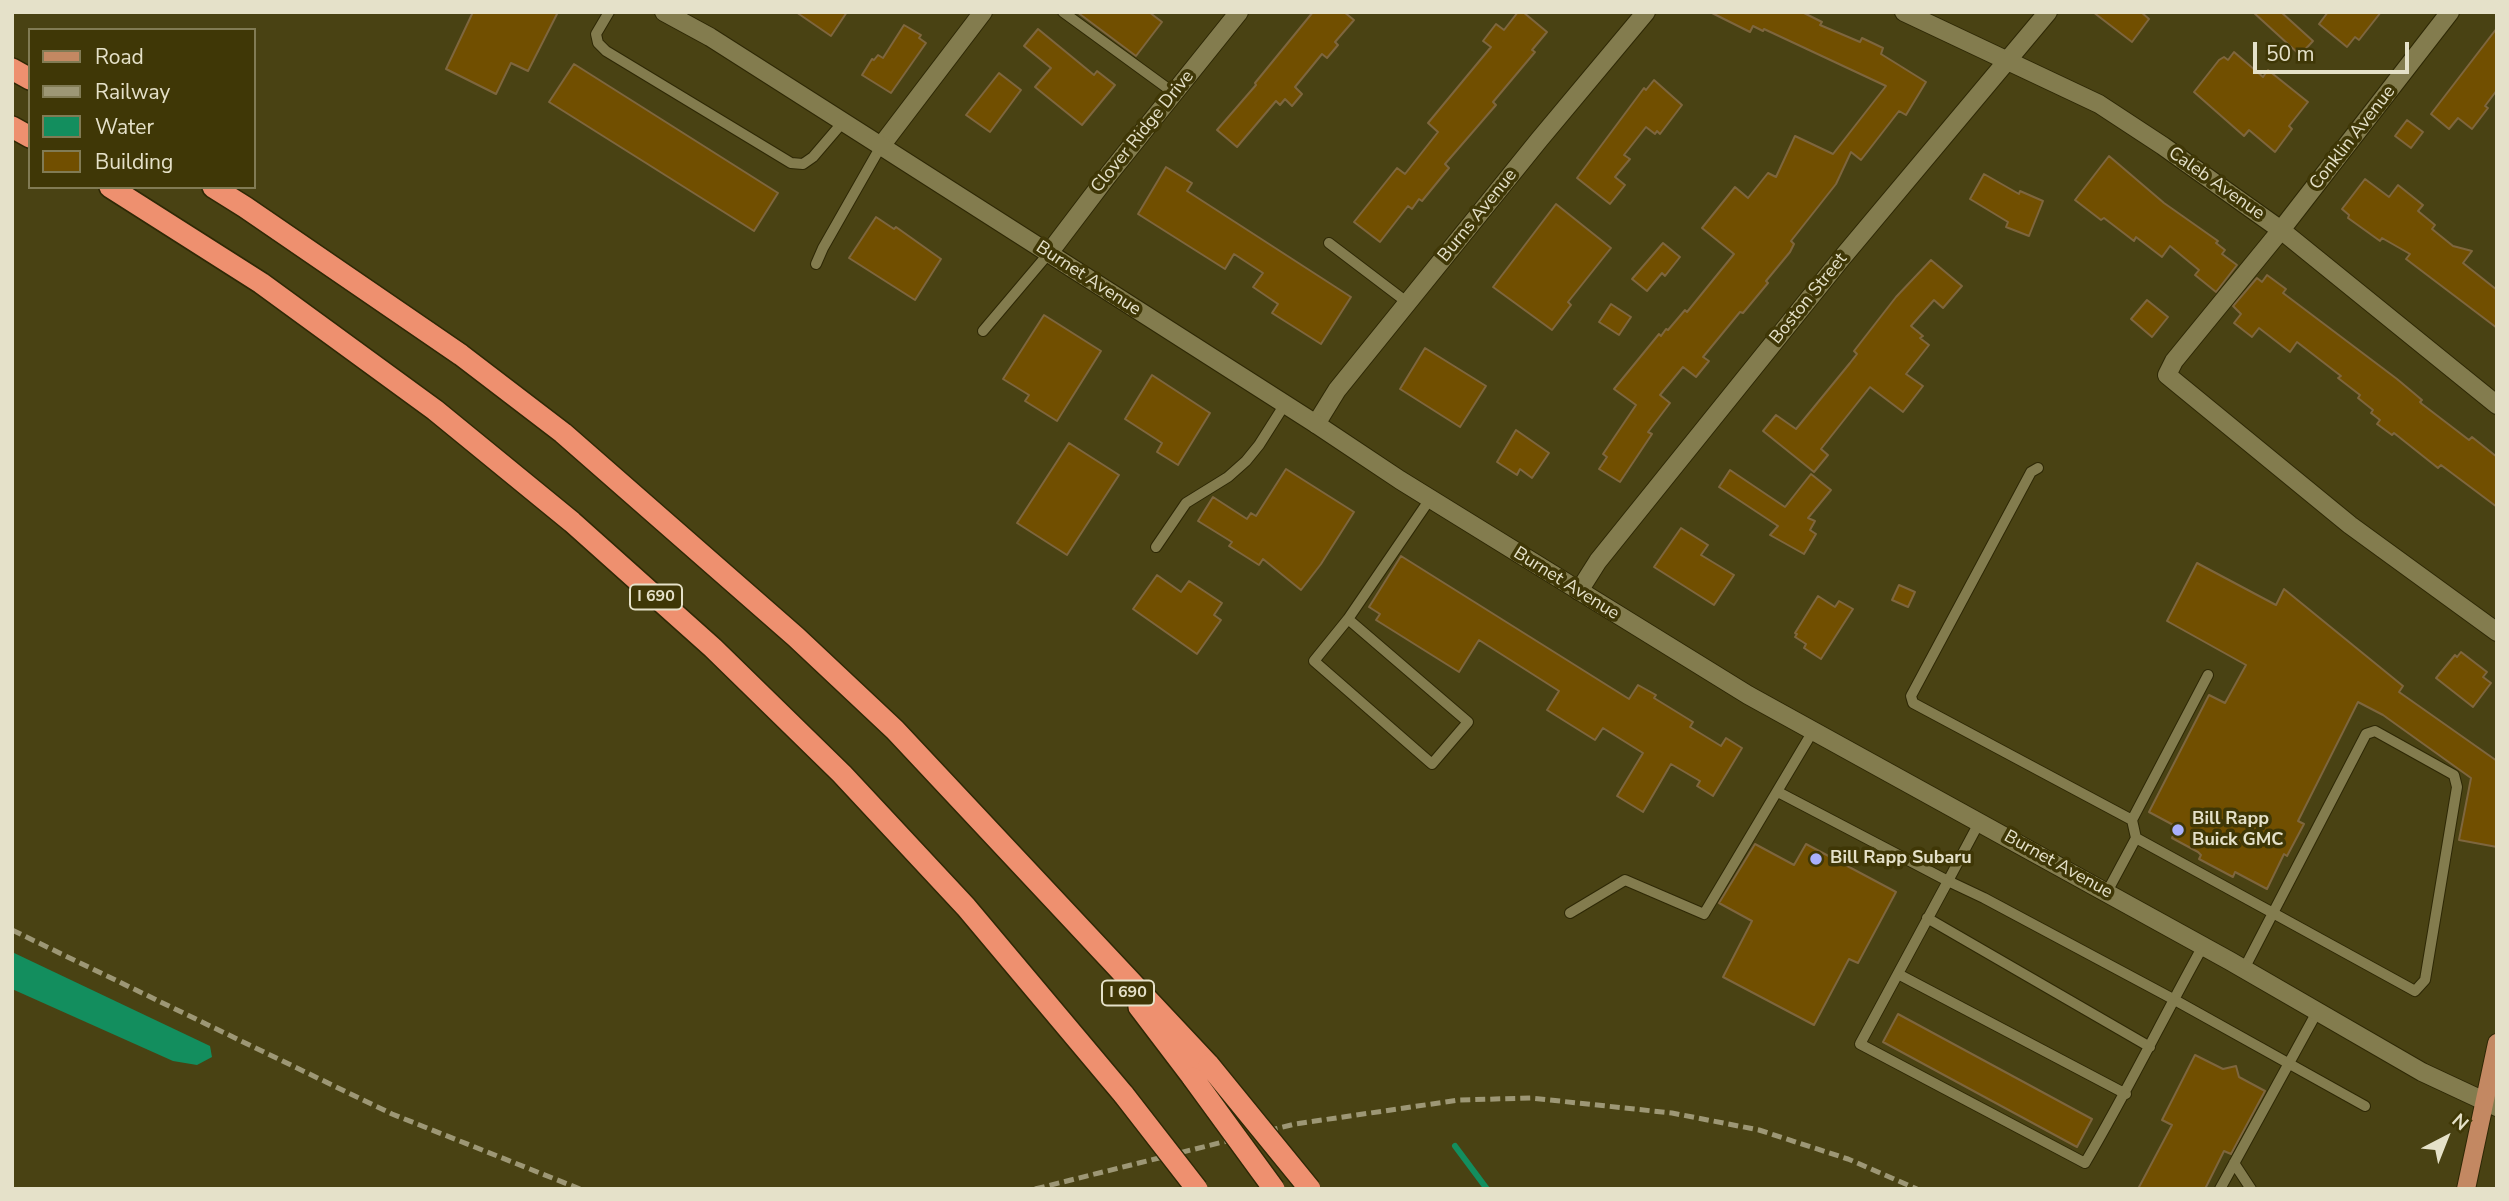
<!DOCTYPE html>
<style>
body{margin:0}
#map{position:relative;width:2509px;height:1201px;overflow:hidden;background:#494213;font-family:"Nunito Sans",sans-serif}
canvas{display:block}
.frame{position:absolute;inset:0;border:14px solid #e5e1c9;pointer-events:none}
.legend{position:absolute;left:28px;top:28px;width:228px;height:161px;box-sizing:border-box;background:#3f3706;border:2px solid #817b54;margin:0;padding:9px 12px;list-style:none;font-size:21px;color:#e5e1c9}
.legend li{display:flex;align-items:center;gap:14px;height:35px}
.legend b{width:35px;border:2px solid #817b54}
.north{position:absolute;left:2411px;top:1103px;width:70px;height:70px;-webkit-text-stroke:5px #3f3706;paint-order:stroke;rotate:42deg;font-size:19px;font-weight:700;line-height:28px;text-align:center;color:#e5e1c9}
.north::after{content:'';display:block;margin:auto;width:24px;height:32px;background:#e5e1c9;clip-path:polygon(50% 0,100% 100%,50% 72%,0 100%)}
.scale{position:absolute;left:2253px;top:42px;width:156px;height:32px;box-sizing:border-box;border:4px solid #e5e1c9;border-top:0;padding-left:9px;font-size:21px;line-height:24px;white-space:nowrap;color:#e5e1c9;-webkit-text-stroke:5px #3f3706;paint-order:stroke}
</style>
<div id="map">
<canvas width="2509" height="1201"></canvas>
<div class="frame"></div>
<ul class="legend">
<li><b style="height:9px;background:#c38862"></b>Road</li>
<li><b style="height:9px;background:#9d9775"></b>Railway</li>
<li><b style="height:19px;background:#138e5e"></b>Water</li>
<li><b style="height:19px;background:#714f00"></b>Building</li>
</ul>
<div class="north">N</div>
<div class="scale">50 m</div>
</div>
<script>
const ctx = document.querySelector('canvas').getContext('2d');
ctx.lineJoin = 'round';
function paint(path, color) { ctx.fillStyle = color; ctx.fill(path, 'evenodd'); }
function trace(path, color, width, dash) { ctx.strokeStyle = color; ctx.lineWidth = width; ctx.lineCap = dash ? 'butt' : 'round'; ctx.setLineDash(dash || []); ctx.stroke(path); }
function write(font, color, halo, rows, align = 'center') {
  ctx.font = font + ' "Nunito Sans",sans-serif'; ctx.lineWidth = 7; ctx.setLineDash([]); ctx.textBaseline = 'middle'; ctx.strokeStyle = halo; ctx.fillStyle = color; for (const [text, x, y, turn = 0] of rows) {
    ctx.save(); ctx.translate(x, y); ctx.rotate((+turn || 0) * Math.PI / 180); ctx.textAlign = isNaN(turn) ? turn : align; if (halo) ctx.strokeText(text, 0, 0); ctx.fillText(text, 0, 0); ctx.restore();
  }
}
const water = new Path2D(`
 M 12,952 L 210,1046 L 212,1057 L 197,1065 L 173,1061 L 12,989 Z`);
const stream = new Path2D(`
 M 1455,1146 L 1487,1189`);
const building = new Path2D(`
 M 473,12 L 558,12 L 528,71 L 511,63 L 496,94 L 446,69 Z
 M 796,12 L 847,12 L 831,36 Z
 M 1077,12 L 1149,12 L 1162,22 L 1136,56 Z
 M 1313,12 L 1344,12 L 1354,20 L 1335,42 L 1338,45 L 1327,58 L 1322,54 L 1295,87 L 1302,94 L 1292,106 L 1285,99 L 1280,105 L 1276,101 L 1237,147 L 1217,130 L 1256,85 L 1255,83 Z
 M 1518,12 L 1523,12 L 1547,32 L 1532,50 L 1535,52 L 1493,102 L 1496,105 L 1445,164 L 1449,168 L 1422,201 L 1419,199 L 1412,209 L 1408,206 L 1380,242 L 1354,222 L 1397,168 L 1405,174 L 1438,132 L 1428,123 L 1491,47 L 1483,41 L 1496,24 L 1504,30 Z
 M 1710,12 L 1802,12 L 1822,22 L 1820,25 L 1860,42 L 1862,38 L 1883,48 L 1881,54 L 1926,82 L 1906,115 L 1899,111 L 1861,160 L 1851,152 L 1836,184 L 1791,241 L 1794,244 L 1790,252 L 1766,281 L 1768,283 L 1743,313 L 1740,312 L 1703,357 L 1709,361 L 1696,377 L 1683,367 L 1660,395 L 1670,403 L 1648,432 L 1652,434 L 1620,482 L 1599,469 L 1607,457 L 1603,454 L 1636,405 L 1614,389 L 1659,334 L 1661,336 L 1666,329 L 1668,330 L 1685,310 L 1687,312 L 1734,254 L 1702,228 L 1735,187 L 1748,198 L 1768,173 L 1776,177 L 1795,136 L 1833,154 L 1886,86 L 1764,29 L 1763,31 L 1753,26 L 1750,32 Z
 M 2093,12 L 2141,12 L 2149,19 L 2132,42 Z
 M 2253,12 L 2281,12 L 2313,41 L 2300,55 Z
 M 2328,12 L 2381,12 L 2359,40 L 2355,37 L 2347,47 L 2319,24 Z
 M 904,25 L 921,35 L 919,38 L 926,43 L 891,93 L 862,75 L 872,59 L 874,60 L 878,55 L 883,58 Z
 M 2497,28 L 2497,90 L 2485,106 L 2488,108 L 2472,129 L 2458,118 L 2449,129 L 2431,114 Z
 M 1038,29 L 1094,75 L 1097,71 L 1115,85 L 1082,125 L 1035,87 L 1051,68 L 1024,46 Z
 M 2234,52 L 2263,77 L 2268,70 L 2308,102 L 2289,126 L 2292,129 L 2275,152 L 2249,130 L 2244,136 L 2194,92 L 2219,60 L 2224,57 L 2228,60 Z
 M 574,64 L 778,193 L 754,231 L 549,102 Z
 M 999,73 L 1021,90 L 990,132 L 966,115 Z
 M 1654,80 L 1682,105 L 1660,134 L 1657,131 L 1655,134 L 1646,127 L 1624,155 L 1630,159 L 1615,177 L 1625,185 L 1610,204 L 1577,178 L 1644,88 L 1646,90 Z
 M 2407,120 L 2423,132 L 2411,148 L 2395,136 Z
 M 2109,156 L 2164,203 L 2218,241 L 2216,243 L 2225,250 L 2222,254 L 2237,265 L 2216,292 L 2195,275 L 2199,270 L 2170,246 L 2162,257 L 2136,237 L 2134,241 L 2104,218 L 2101,220 L 2075,200 Z
 M 1166,167 L 1192,183 L 1187,191 L 1351,297 L 1321,344 L 1272,313 L 1278,304 L 1253,287 L 1263,273 L 1234,254 L 1225,269 L 1138,214 Z
 M 1984,174 L 2019,194 L 2020,191 L 2043,201 L 2029,236 L 2006,227 L 2008,222 L 1970,199 Z
 M 2365,179 L 2389,197 L 2398,185 L 2423,205 L 2418,211 L 2435,225 L 2432,229 L 2453,246 L 2472,251 L 2463,263 L 2497,290 L 2497,328 L 2406,259 L 2410,254 L 2382,238 L 2380,241 L 2348,218 L 2349,215 L 2342,209 Z
 M 1556,204 L 1611,248 L 1568,302 L 1571,305 L 1552,330 L 1493,287 Z
 M 876,217 L 894,229 L 896,227 L 941,259 L 915,300 L 849,258 Z
 M 1663,243 L 1680,257 L 1665,276 L 1662,273 L 1647,291 L 1632,279 Z
 M 1931,260 L 1962,286 L 1943,308 L 1934,300 L 1911,326 L 1923,336 L 1920,338 L 1929,345 L 1906,374 L 1923,386 L 1903,412 L 1870,387 L 1821,449 L 1828,455 L 1814,472 L 1763,431 L 1776,415 L 1796,429 L 1850,363 L 1857,354 L 1854,351 L 1896,297 Z
 M 2267,275 L 2286,289 L 2283,293 L 2397,379 L 2422,400 L 2420,402 L 2422,404 L 2469,440 L 2472,437 L 2497,457 L 2497,507 L 2441,465 L 2438,468 L 2394,433 L 2392,435 L 2377,424 L 2380,420 L 2371,413 L 2373,410 L 2358,398 L 2360,395 L 2338,378 L 2341,376 L 2297,342 L 2290,352 L 2259,328 L 2252,337 L 2234,323 L 2241,314 L 2233,306 L 2257,278 L 2262,282 Z
 M 2147,300 L 2168,317 L 2152,337 L 2131,319 Z
 M 1611,304 L 1631,317 L 1619,335 L 1599,322 Z
 M 1044,315 L 1101,351 L 1057,421 L 1025,401 L 1029,395 L 1003,379 Z
 M 1425,348 L 1486,386 L 1460,427 L 1400,389 Z
 M 1152,375 L 1210,413 L 1178,465 L 1157,452 L 1162,443 L 1125,419 Z
 M 1516,430 L 1549,453 L 1532,478 L 1520,469 L 1517,475 L 1497,462 Z
 M 1069,443 L 1119,475 L 1067,555 L 1017,523 Z
 M 1286,469 L 1354,512 L 1321,564 L 1301,590 L 1263,559 L 1259,565 L 1229,546 L 1232,542 L 1198,521 L 1213,497 L 1247,519 L 1251,513 L 1256,516 Z
 M 1730,470 L 1785,507 L 1811,474 L 1831,490 L 1808,518 L 1815,521 L 1810,530 L 1816,534 L 1804,554 L 1770,535 L 1778,526 L 1719,487 Z
 M 1681,528 L 1708,545 L 1701,555 L 1734,575 L 1714,605 L 1654,567 Z
 M 1401,556 L 1629,699 L 1638,685 L 1656,695 L 1654,698 L 1693,722 L 1690,727 L 1721,746 L 1726,738 L 1742,748 L 1713,796 L 1697,786 L 1700,781 L 1671,764 L 1643,812 L 1617,796 L 1643,753 L 1603,728 L 1595,740 L 1547,710 L 1559,691 L 1479,640 L 1459,672 L 1376,620 L 1380,614 L 1369,607 Z
 M 2197,563 L 2276,605 L 2284,589 L 2403,686 L 2399,692 L 2497,761 L 2497,847 L 2459,840 L 2471,778 L 2383,715 L 2358,702 L 2298,821 L 2304,824 L 2287,856 L 2284,854 L 2267,889 L 2235,872 L 2233,877 L 2199,859 L 2201,855 L 2198,852 L 2172,838 L 2177,827 L 2149,812 L 2209,695 L 2225,703 L 2246,665 L 2167,621 Z
 M 1157,575 L 1181,592 L 1189,581 L 1222,603 L 1214,615 L 1221,620 L 1197,654 L 1133,609 Z
 M 1899,585 L 1915,592 L 1908,607 L 1892,600 Z
 M 1818,596 L 1835,607 L 1839,601 L 1853,609 L 1821,659 L 1804,648 L 1806,644 L 1795,637 L 1797,634 L 1795,633 Z
 M 2461,652 L 2487,672 L 2483,677 L 2491,683 L 2473,707 L 2436,678 L 2455,655 L 2457,657 Z
 M 1755,844 L 1794,865 L 1806,844 L 1896,892 L 1858,963 L 1849,959 L 1814,1025 L 1723,977 L 1752,921 L 1719,903 Z
 M 1898,1014 L 2092,1119 L 2077,1147 L 1883,1042 Z
 M 2195,1055 L 2223,1069 L 2236,1066 L 2239,1077 L 2265,1091 L 2231,1154 L 2224,1151 L 2205,1189 L 2138,1189 L 2172,1125 L 2162,1120 Z`);
const service = new Path2D(`
 M 609,12 L 596,34 L 598,43 L 606,51 L 791,163 L 803,164 L 813,157 L 843,122
 M 1063,12 L 1174,93
 M 1329,243 L 1408,303
 M 816,264 L 823,248 L 881,146
 M 983,331 L 1049,253
 M 2038,468 L 2031,472 L 1911,696 L 1913,703 L 2132,820 L 2136,838
 M 1156,547 L 1186,503 L 1228,477 L 1246,461 L 1259,445 L 1285,404
 M 1348,619 L 1468,722 L 1432,764 L 1314,661 L 1348,619 L 1430,499
 M 2375,731 L 2454,775 L 2457,787 L 2425,980 L 2415,991 L 2273,913 L 2366,734 Z
 M 1778,792 L 1948,881 L 1980,821
 M 2132,820 L 2208,675
 M 2107,892 L 2136,838 L 2273,913 L 2244,969
 M 1570,913 L 1625,880 L 1704,914 L 1813,731
 M 1927,918 L 2150,1047
 M 2203,946 C 2163,1018 2127,1092 2085,1163 L 1860,1044 L 1948,881 L 1984,898 L 2173,999 L 2365,1106
 M 1898,974 L 2126,1094
 M 2234,1163 L 2251,1189
 M 2220,1189 L 2317,1012`);
const minor = new Path2D(`
 M 1904,12 L 2099,104 L 2163,146 L 2281,230 L 2497,405
 M 2450,12 L 2281,230 L 2174,361 L 2167,375 L 2350,525 L 2497,632
 M 881,146 L 983,12
 M 1049,253 L 1109,174 L 1239,12
 M 1316,424 L 1337,390 L 1539,140 L 1646,12
 M 1579,591 L 1598,561 L 1841,259 L 2048,12`);
const tertiary = new Path2D(`
 M 664,12 L 710,37 L 881,146 L 1316,424 L 1400,480 L 1748,695 L 2230,961 L 2422,1072 L 2497,1107`);
const primary = new Path2D(`
 M 2466,1189 L 2497,1043`);
const motorway = new Path2D(`
 M 12,69 L 30,79
 M 12,127 L 30,137
 M 110,187 L 261,283 L 435,410 L 572,522 L 713,648 L 842,774 L 966,907 L 1124,1095
 M 213,187 L 245,207 L 461,355 L 563,433 L 796,637 L 895,730 L 1209,1065
 M 1139,1007 L 1193,1078`);
const rail = new Path2D(`
 M 12,930 L 392,1114 L 580,1189
 M 1035,1189 L 1295,1124 L 1459,1100 L 1531,1098 L 1672,1113 L 1759,1130 L 1848,1159 L 1917,1189`);
const motorwayBridge = new Path2D(`
 M 1209,1065 L 1310,1189
 M 1193,1078 L 1274,1189
 M 1124,1095 L 1197,1189`);
const markers = [
 [2178,830,7,"#a9b0fc"],
 [1816,859,7,"#a9b0fc"]
];
const shields = [
 [656,597,52],
 [1128,993,52]
];
const shieldNames = [
 ["I 690",656,597],
 ["I 690",1128,993]
];
const streetNames = [
 ["Clover Ridge Drive",1143,132,-51],
 ["Conklin Avenue",2353,138,-52],
 ["Caleb Avenue",2216,184,35],
 ["Burns Avenue",1478,216,-51],
 ["Burnet Avenue",1088,279,33],
 ["Boston Street",1809,299,-51],
 ["Burnet Avenue",1566,584,32],
 ["Burnet Avenue",2058,865,29]
];
const poiNames = [
 ["Bill Rapp",2192,820],
 ["Buick GMC",2192,841],
 ["Bill Rapp Subaru",1830,859]
];
paint(water, '#138e5e');
trace(stream, '#138e5e', 6);
paint(building, '#714f00');
trace(building, '#7e663e', 2);
trace(service, '#2e2805', 12);
trace(minor, '#2e2805', 20);
trace(tertiary, '#2e2805', 20);
trace(primary, '#2e2805', 20);
trace(motorway, '#2e2805', 24);
trace(service, '#837c4e', 10);
trace(minor, '#837c4e', 18);
trace(tertiary, '#837c4e', 18);
trace(primary, '#c38862', 18);
trace(motorway, '#ee906f', 21);
trace(rail, '#9d9775', 5, [10, 5]);
trace(motorwayBridge, '#2e2805', 24, []);
trace(motorwayBridge, '#ee906f', 21);
for (const [x, y, r, color] of markers) { const dot = new Path2D(); dot.arc(x, y, r, 0, 2 * Math.PI); ctx.fillStyle = color; ctx.fill(dot); trace(dot, '#3f3706', 2.5); }
for (const [x, y, w] of shields) { const box = new Path2D(); box.roundRect(x - w / 2, y - 12.5, w, 25, 5); ctx.fillStyle = '#3f3706'; ctx.fill(box); trace(box, '#e5e1c9', 2); }
write('bold 16px', '#e5e1c9', null, shieldNames);
write('18px', '#e5e1c9', '#3f3706', streetNames);
write('bold 18px', '#e5e1c9', '#3f3706', poiNames, 'left');
</script>
